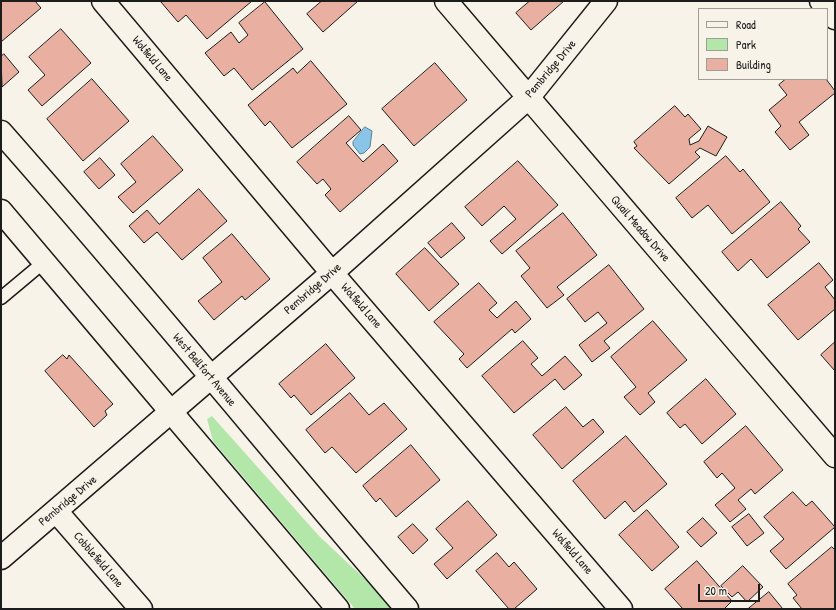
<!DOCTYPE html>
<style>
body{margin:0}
#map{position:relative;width:836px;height:610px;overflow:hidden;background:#f7f3e8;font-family:"Patrick Hand",sans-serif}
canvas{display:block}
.frame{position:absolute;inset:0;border:2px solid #1c1c1c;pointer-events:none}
.legend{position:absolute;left:698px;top:8px;width:130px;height:72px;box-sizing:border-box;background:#f7f3e8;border:1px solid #9f9d96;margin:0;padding:5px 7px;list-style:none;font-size:12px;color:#1c1c1c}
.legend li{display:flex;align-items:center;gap:8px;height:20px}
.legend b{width:20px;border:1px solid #9f9d96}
.scale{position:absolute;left:698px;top:584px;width:62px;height:18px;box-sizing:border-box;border:2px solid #1c1c1c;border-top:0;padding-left:5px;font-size:12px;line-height:14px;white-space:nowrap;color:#1c1c1c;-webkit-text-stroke:3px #f7f3e8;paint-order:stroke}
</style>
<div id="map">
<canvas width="836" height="610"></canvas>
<div class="frame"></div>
<ul class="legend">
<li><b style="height:5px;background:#f7f3e8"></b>Road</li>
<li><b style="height:11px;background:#b3e7a9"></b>Park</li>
<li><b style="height:11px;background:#e9b0a1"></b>Building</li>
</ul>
<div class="scale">20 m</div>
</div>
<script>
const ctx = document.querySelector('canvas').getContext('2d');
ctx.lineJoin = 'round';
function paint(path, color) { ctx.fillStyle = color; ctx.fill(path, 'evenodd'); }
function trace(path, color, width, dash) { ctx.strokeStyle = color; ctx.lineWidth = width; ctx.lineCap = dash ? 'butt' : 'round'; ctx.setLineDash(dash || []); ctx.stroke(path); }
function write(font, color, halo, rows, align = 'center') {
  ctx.font = font + ' "Patrick Hand",sans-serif'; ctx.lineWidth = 4; ctx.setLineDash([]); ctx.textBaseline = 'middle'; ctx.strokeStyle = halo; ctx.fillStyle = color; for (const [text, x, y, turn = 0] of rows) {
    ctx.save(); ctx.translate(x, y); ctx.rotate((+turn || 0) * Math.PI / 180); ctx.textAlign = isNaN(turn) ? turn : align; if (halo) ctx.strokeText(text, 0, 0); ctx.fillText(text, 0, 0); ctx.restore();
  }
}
const green = new Path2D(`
 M 212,416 L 319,536 L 381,594 L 393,609 L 355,609 L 213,441 L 207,419 Z`);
const water = new Path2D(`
 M 365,127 L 372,131 L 370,147 L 364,153 L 360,154 L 353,145 L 353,142 Z`);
const building = new Path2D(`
 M 1,1 L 35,1 L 41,8 L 1,42 Z
 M 162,1 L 252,1 L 207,39 L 186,15 L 178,22 L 161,2 Z
 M 322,1 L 358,1 L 323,32 L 307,14 Z
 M 530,1 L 564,1 L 531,30 L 516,13 Z
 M 265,2 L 303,49 L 252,90 L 234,68 L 224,76 L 205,53 L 231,32 L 239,43 L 248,35 L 239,23 Z
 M 61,29 L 91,63 L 42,106 L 28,90 L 45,75 L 29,57 Z
 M 4,54 L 19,72 L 2,87 L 1,57 Z
 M 311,61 L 347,104 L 292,148 L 270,121 L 265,126 L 248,105 L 293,68 L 297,73 Z
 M 435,63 L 467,100 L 414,146 L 382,109 Z
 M 92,79 L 129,121 L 83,161 L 47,119 Z
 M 786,79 L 826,79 L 835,91 L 835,93 L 799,122 L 809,135 L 790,150 L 775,132 L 781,126 L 769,110 L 787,95 L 779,85 Z
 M 675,106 L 685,117 L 688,114 L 701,129 L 689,139 L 690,145 L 699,141 L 708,126 L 727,137 L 716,156 L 700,148 L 695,152 L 700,157 L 669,184 L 634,148 L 637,146 L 634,142 Z
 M 349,116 L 361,130 L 346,143 L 363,162 L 383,144 L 398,161 L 340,212 L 325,195 L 331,189 L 323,179 L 317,184 L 297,162 Z
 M 153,136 L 183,170 L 133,213 L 118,197 L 136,182 L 121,164 Z
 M 726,156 L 740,172 L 743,169 L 770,202 L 732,234 L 708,205 L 692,218 L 676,198 Z
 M 100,158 L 115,175 L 99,189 L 84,172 Z
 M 518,161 L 558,205 L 502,254 L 490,241 L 516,219 L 504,206 L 482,226 L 465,207 Z
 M 199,189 L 227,221 L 182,260 L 157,232 L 144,243 L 129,226 L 147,210 L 159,224 Z
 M 781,202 L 801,226 L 798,229 L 810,242 L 767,278 L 751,259 L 738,271 L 722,252 Z
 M 563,213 L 597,255 L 557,287 L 564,295 L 547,308 L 521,276 L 530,268 L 516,251 Z
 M 452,223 L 465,238 L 441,258 L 428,243 Z
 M 232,234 L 270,279 L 245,300 L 242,296 L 214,320 L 198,301 L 222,282 L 203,258 Z
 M 425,248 L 459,284 L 429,311 L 396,274 Z
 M 819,263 L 833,280 L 825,287 L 835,300 L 835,309 L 798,340 L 768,305 Z
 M 609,265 L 644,309 L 604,341 L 610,348 L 592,362 L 579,345 L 607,323 L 598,312 L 585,322 L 567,299 Z
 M 479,283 L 497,303 L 489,310 L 497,318 L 516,301 L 531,319 L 515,333 L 512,329 L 467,368 L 459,359 L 464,354 L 434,322 Z
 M 653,321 L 687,360 L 648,393 L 655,402 L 640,415 L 624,397 L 636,387 L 611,357 Z
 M 523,341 L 538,358 L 531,364 L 542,376 L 565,356 L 582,375 L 564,390 L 555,379 L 514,413 L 482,376 Z
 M 835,342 L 835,371 L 821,355 Z
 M 326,344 L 355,378 L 311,415 L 294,395 L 291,398 L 279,384 Z
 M 63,355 L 67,359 L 69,355 L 113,404 L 105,411 L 107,415 L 94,427 L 45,371 Z
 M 706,379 L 736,414 L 702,444 L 685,424 L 680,428 L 667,413 Z
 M 350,393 L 369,415 L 384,403 L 407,429 L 356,473 L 332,447 L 325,453 L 306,430 Z
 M 566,407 L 583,427 L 593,419 L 604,432 L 562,469 L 533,435 Z
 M 746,426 L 783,470 L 755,494 L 751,489 L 738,500 L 746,509 L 730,522 L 715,505 L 735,488 L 722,473 L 717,478 L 704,462 Z
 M 626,436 L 667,484 L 634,512 L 625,501 L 605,519 L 573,481 Z
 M 411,445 L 440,480 L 396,517 L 380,498 L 376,502 L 363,486 Z
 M 793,492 L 806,506 L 812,501 L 835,527 L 786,569 L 770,551 L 784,539 L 764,517 Z
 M 468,501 L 497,535 L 447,579 L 434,564 L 453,548 L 436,529 Z
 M 647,510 L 679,547 L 652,571 L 619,535 Z
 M 749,514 L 764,533 L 747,546 L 732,527 Z
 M 703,518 L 717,533 L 701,547 L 687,532 Z
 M 413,524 L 428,540 L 413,554 L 398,537 Z
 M 832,547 L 835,550 L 835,609 L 802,609 L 793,598 L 797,595 L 788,584 Z
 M 497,553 L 509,567 L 514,562 L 537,589 L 514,609 L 509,609 L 476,571 Z
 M 697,561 L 732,601 L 724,609 L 683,609 L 665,589 Z
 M 743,566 L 763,587 L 747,602 L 738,592 L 732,597 L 721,586 Z
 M 769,592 L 783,609 L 748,609 Z`);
const lane = new Path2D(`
 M 1,298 L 44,262`);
const street = new Path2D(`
 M 103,1 L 332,273 L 621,609
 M 446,1 L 835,456
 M 821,1 L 835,18
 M 56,511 L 141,609
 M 1,558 L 332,273 L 528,98 L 606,1`);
const secondary = new Path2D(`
 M 1,132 C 139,288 271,450 407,609
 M 1,211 L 338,609`);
const streetNames = [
 ["Wolfield Lane",152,59,50],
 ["Pembridge Drive",551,69,-50],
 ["Quail Meadow Drive",640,229,49],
 ["Pembridge Drive",313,289,-41],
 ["Wolfield Lane",361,306,49],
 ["West Bellfort Avenue",204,370,50],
 ["Pembridge Drive",68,501,-40],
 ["Wolfield Lane",572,552,49],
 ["Cobblefield Lane",98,560,49]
];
paint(green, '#b3e7a9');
paint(water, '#88c5e8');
trace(water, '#5d8196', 1);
paint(building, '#e9b0a1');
trace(building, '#1c1c1c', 1);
trace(lane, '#1c1c1c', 15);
trace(street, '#1c1c1c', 25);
trace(secondary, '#1c1c1c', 25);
trace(lane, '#f7f3e8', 12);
trace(street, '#f7f3e8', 22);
trace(secondary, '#f7f3e8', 22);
write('12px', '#1c1c1c', '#f7f3e8', streetNames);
</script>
